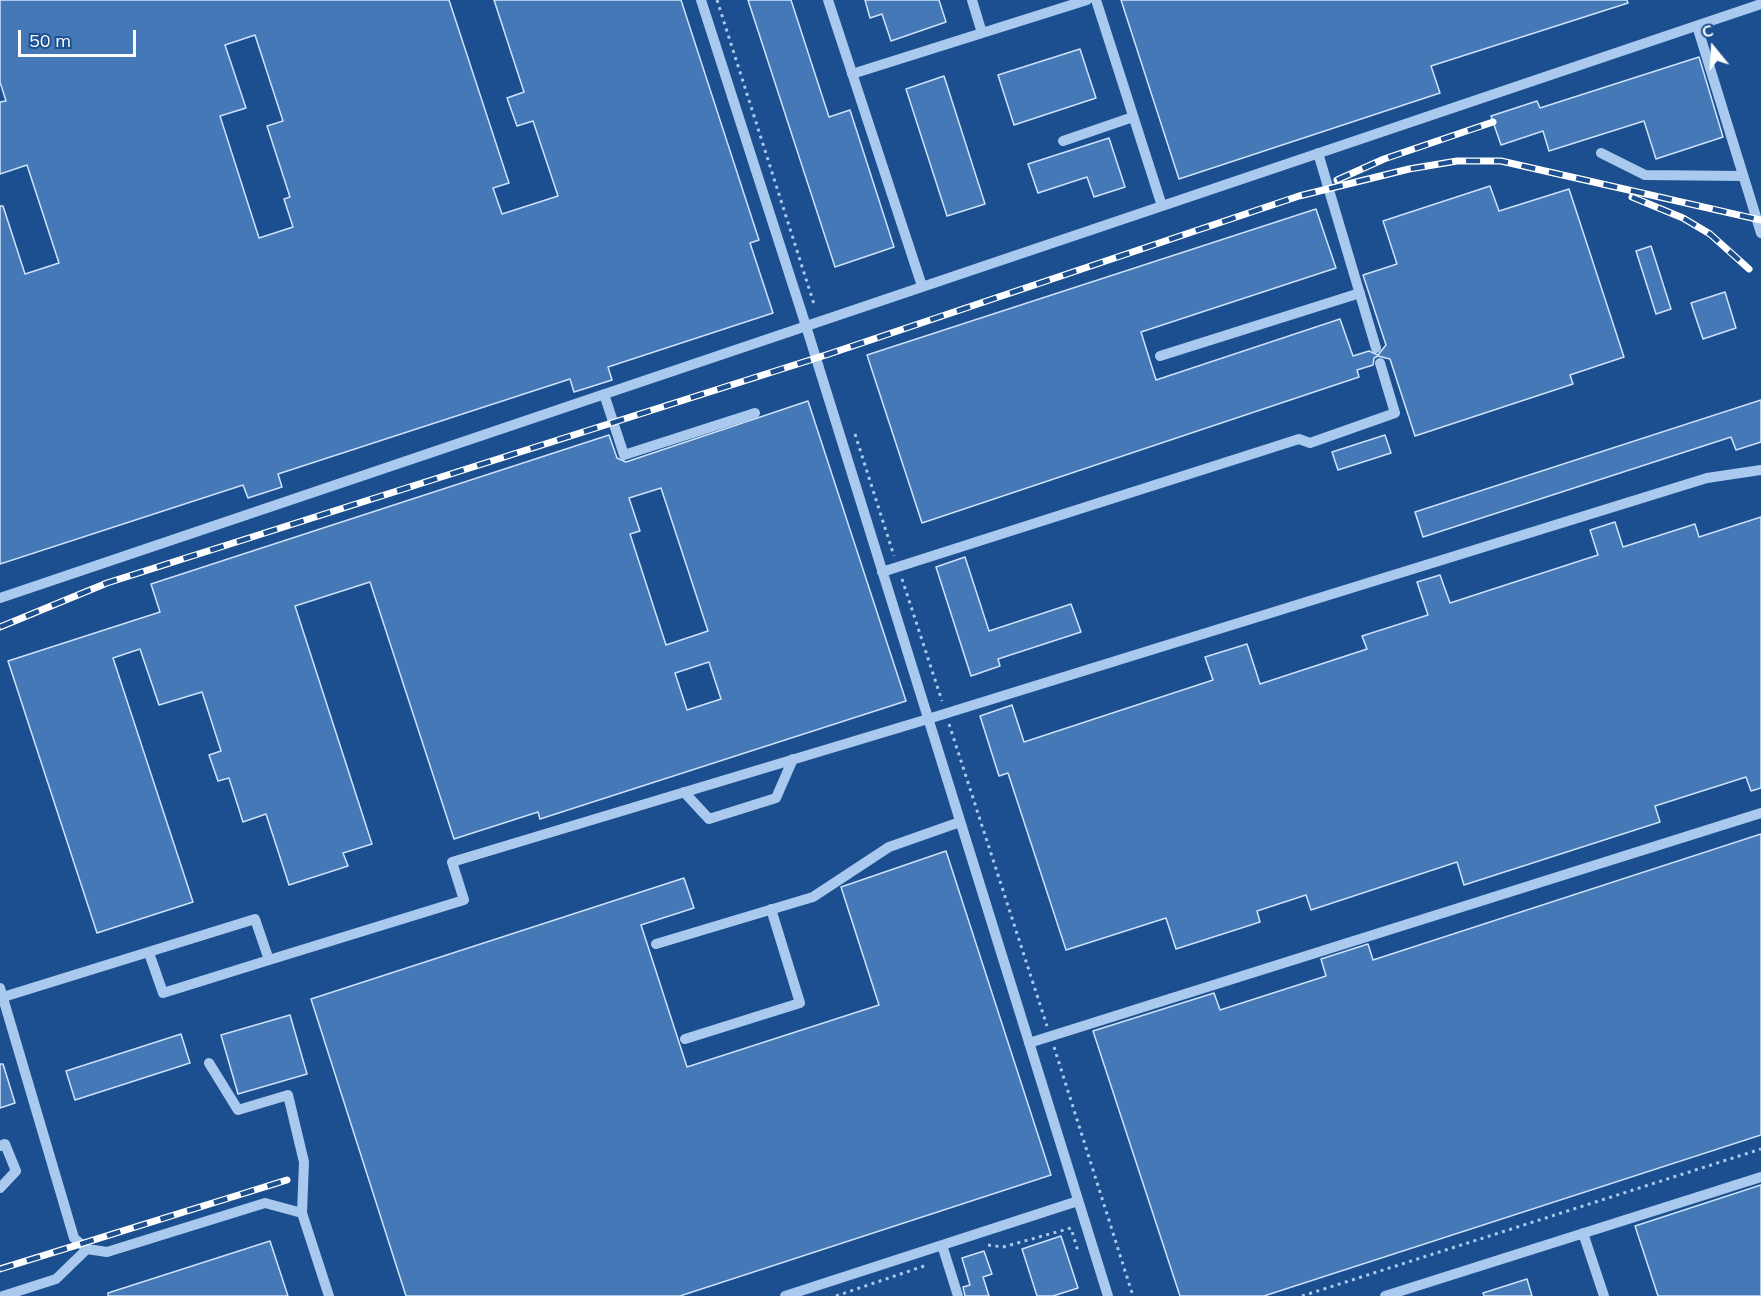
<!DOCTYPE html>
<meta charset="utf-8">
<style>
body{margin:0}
#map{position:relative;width:1761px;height:1296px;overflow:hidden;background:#1b4f8f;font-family:Mulish,sans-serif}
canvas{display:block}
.north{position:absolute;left:1683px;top:18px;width:60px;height:60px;-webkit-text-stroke:4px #1b4f8f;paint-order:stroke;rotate:342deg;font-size:16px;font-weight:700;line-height:24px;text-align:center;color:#fff}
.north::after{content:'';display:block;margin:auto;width:21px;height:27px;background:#fff;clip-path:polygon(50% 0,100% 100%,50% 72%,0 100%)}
.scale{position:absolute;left:18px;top:30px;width:118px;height:27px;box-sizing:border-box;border:3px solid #fff;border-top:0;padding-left:8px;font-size:18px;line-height:21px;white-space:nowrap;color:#fff;-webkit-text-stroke:4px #1b4f8f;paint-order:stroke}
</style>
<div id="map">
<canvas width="1761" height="1296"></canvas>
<div class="north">С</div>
<div class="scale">50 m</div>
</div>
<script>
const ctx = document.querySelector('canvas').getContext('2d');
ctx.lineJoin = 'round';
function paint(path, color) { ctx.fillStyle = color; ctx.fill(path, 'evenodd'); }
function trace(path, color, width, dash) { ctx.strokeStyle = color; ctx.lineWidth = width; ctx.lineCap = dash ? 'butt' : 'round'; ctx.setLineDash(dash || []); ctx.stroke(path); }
const building = new Path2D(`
 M 0,0 L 449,0 L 509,183 L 493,188 L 502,214 L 558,196 L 533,121 L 517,126 L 507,98 L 524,92 L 494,0 L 681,0 L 759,240 L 750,243 L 773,313 L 608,367 L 612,380 L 574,392 L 570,379 L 278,474 L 282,487 L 248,498 L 243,485 L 0,564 L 0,206 L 3,206 L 25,274 L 59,263 L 27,165 L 0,174 L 0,102 L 6,101 L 0,82 ZM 255,35 L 283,121 L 267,126 L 290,197 L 284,199 L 293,227 L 259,238 L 220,116 L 246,108 L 225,45 Z
 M 748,0 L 791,0 L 829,117 L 850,110 L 894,247 L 835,267 Z
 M 865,0 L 939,0 L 946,22 L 891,41 L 882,14 L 870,18 Z
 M 1121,0 L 1627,0 L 1628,3 L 1431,66 L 1440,93 L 1179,179 Z
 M 1080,49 L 1096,98 L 1014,125 L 998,75 Z
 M 1699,57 L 1723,137 L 1656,159 L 1644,121 L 1549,151 L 1543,131 L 1501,145 L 1491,116 L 1537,101 L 1540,108 Z
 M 944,76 L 985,204 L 947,216 L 906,89 Z
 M 1109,138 L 1125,187 L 1094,197 L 1087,177 L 1038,193 L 1028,164 Z
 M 1490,186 L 1499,211 L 1569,189 L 1624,357 L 1570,375 L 1573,384 L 1415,436 L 1390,359 L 1378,356 L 1374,358 L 1373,365 L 1357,370 L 1359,377 L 922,523 L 867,355 L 1316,209 L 1336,268 L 1141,332 L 1156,380 L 1340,319 L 1353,356 L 1369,351 L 1378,355 L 1386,345 L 1363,275 L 1397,264 L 1383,221 Z
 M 1651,246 L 1671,309 L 1656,314 L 1636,251 Z
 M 1725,292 L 1736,328 L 1703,339 L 1691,303 Z
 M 1761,400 L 1761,442 L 1736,450 L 1731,437 L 1423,537 L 1415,512 Z
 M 808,401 L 906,701 L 540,819 L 538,812 L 454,839 L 370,582 L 295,606 L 372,844 L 343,853 L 348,866 L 289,885 L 266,814 L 243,822 L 229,778 L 218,781 L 209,755 L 221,751 L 202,692 L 159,705 L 140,649 L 113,658 L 193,902 L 97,933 L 8,661 L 160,612 L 151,584 L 609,435 L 617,458 L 626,462 ZM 661,488 L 708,631 L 666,645 L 630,534 L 640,531 L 629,498 ZM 709,662 L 721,699 L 687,710 L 675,673 Z
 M 1385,435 L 1391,453 L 1338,470 L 1332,452 Z
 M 1761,517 L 1761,788 L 1751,791 L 1746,777 L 1655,806 L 1660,822 L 1464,885 L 1457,862 L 1311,910 L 1306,895 L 1257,911 L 1260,922 L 1176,949 L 1166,918 L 1066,950 L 1008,773 L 999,776 L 980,716 L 1012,705 L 1024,742 L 1213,680 L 1205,657 L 1247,644 L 1260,684 L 1367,649 L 1362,636 L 1428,615 L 1417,582 L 1440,575 L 1450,603 L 1598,555 L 1590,530 L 1615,522 L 1623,547 L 1695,524 L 1699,537 Z
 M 965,557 L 989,631 L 1071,604 L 1081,632 L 998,659 L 1000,666 L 971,676 L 936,567 Z
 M 1761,834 L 1761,1135 L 1264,1296 L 1180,1296 L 1093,1031 L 1214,993 L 1220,1010 L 1326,976 L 1321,959 L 1368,944 L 1373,960 Z
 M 946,851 L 1051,1175 L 680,1296 L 406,1296 L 311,999 L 684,878 L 694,908 L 641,925 L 687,1067 L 879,1005 L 841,887 Z
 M 290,1015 L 307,1074 L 238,1094 L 221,1035 Z
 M 181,1034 L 190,1063 L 75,1100 L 66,1071 Z
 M 0,1064 L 3,1064 L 15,1103 L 0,1108 Z
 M 1761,1185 L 1761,1296 L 1658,1296 L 1635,1226 Z
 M 1061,1236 L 1078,1288 L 1053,1296 L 1037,1296 L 1022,1249 Z
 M 270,1241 L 288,1296 L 108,1296 L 108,1293 Z
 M 984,1251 L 992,1274 L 983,1277 L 989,1296 L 965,1296 L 963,1287 L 970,1285 L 962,1258 Z
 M 1527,1279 L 1532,1296 L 1484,1296 L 1483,1293 Z`);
const path = new Path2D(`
 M 717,0 L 814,304
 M 855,434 L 894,556
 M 902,579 L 942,701
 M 949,724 L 1047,1026
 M 1054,1047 L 1133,1296
 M 988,1245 L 1003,1247 L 1071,1228 L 1077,1248 L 1081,1247
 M 836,1296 L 927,1265
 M 1302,1296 L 1761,1149`);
const minor = new Path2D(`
 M 701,0 L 806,326 L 1108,1296
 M 828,0 L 922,286
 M 972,0 L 982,33
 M 1096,0 L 1162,206
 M 1697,26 L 1761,233
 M 852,74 L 1087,0
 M 1063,141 L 1133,117
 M 1318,153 L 1376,348
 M 1601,153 L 1645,175 L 1743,176
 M 1160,356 L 1360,293
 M 604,394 L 624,455 L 755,413
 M 882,572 L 1299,439 L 1310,443 L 1395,413 L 1380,363
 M 0,598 L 1761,4
 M 684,792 L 709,819 L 776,798 L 793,759
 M 656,944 L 813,897 L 889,847 L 960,822
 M 149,953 L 163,993 L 269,960
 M 0,988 L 74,1238 L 87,1249 L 107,1252 L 265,1203 L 302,1213 L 329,1296
 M 0,998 L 255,919 L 269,960 L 464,900 L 452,862 L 928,719 L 1707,478 L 1761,470
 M 685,1039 L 800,1003 L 771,909
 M 1029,1043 L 1761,813
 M 209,1063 L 238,1110 L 288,1095 L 304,1162 L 302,1213
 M 0,1146 L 5,1144 L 16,1171 L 0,1188
 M 1583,1233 L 1604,1296
 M 942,1245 L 958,1296
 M 3,1296 L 56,1279 L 87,1249
 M 785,1296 L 1078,1201
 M 1385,1296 L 1761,1177`);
const rail = new Path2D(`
 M 1337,180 L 1384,159 L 1493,122
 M 1632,197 L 1683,218 L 1710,234 L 1749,269
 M 0,627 L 107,583 L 829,354 L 1299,196 L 1409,169 L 1457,161 L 1501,161 L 1761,220
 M 0,1269 L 287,1180`);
paint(building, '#4478b7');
trace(building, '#cfe3fa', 1.5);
trace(path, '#a9c9ee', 3, [3, 4.5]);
trace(minor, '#a9c9ee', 10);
trace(rail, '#fff', 7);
trace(rail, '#1b4f8f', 4.5, [14]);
</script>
